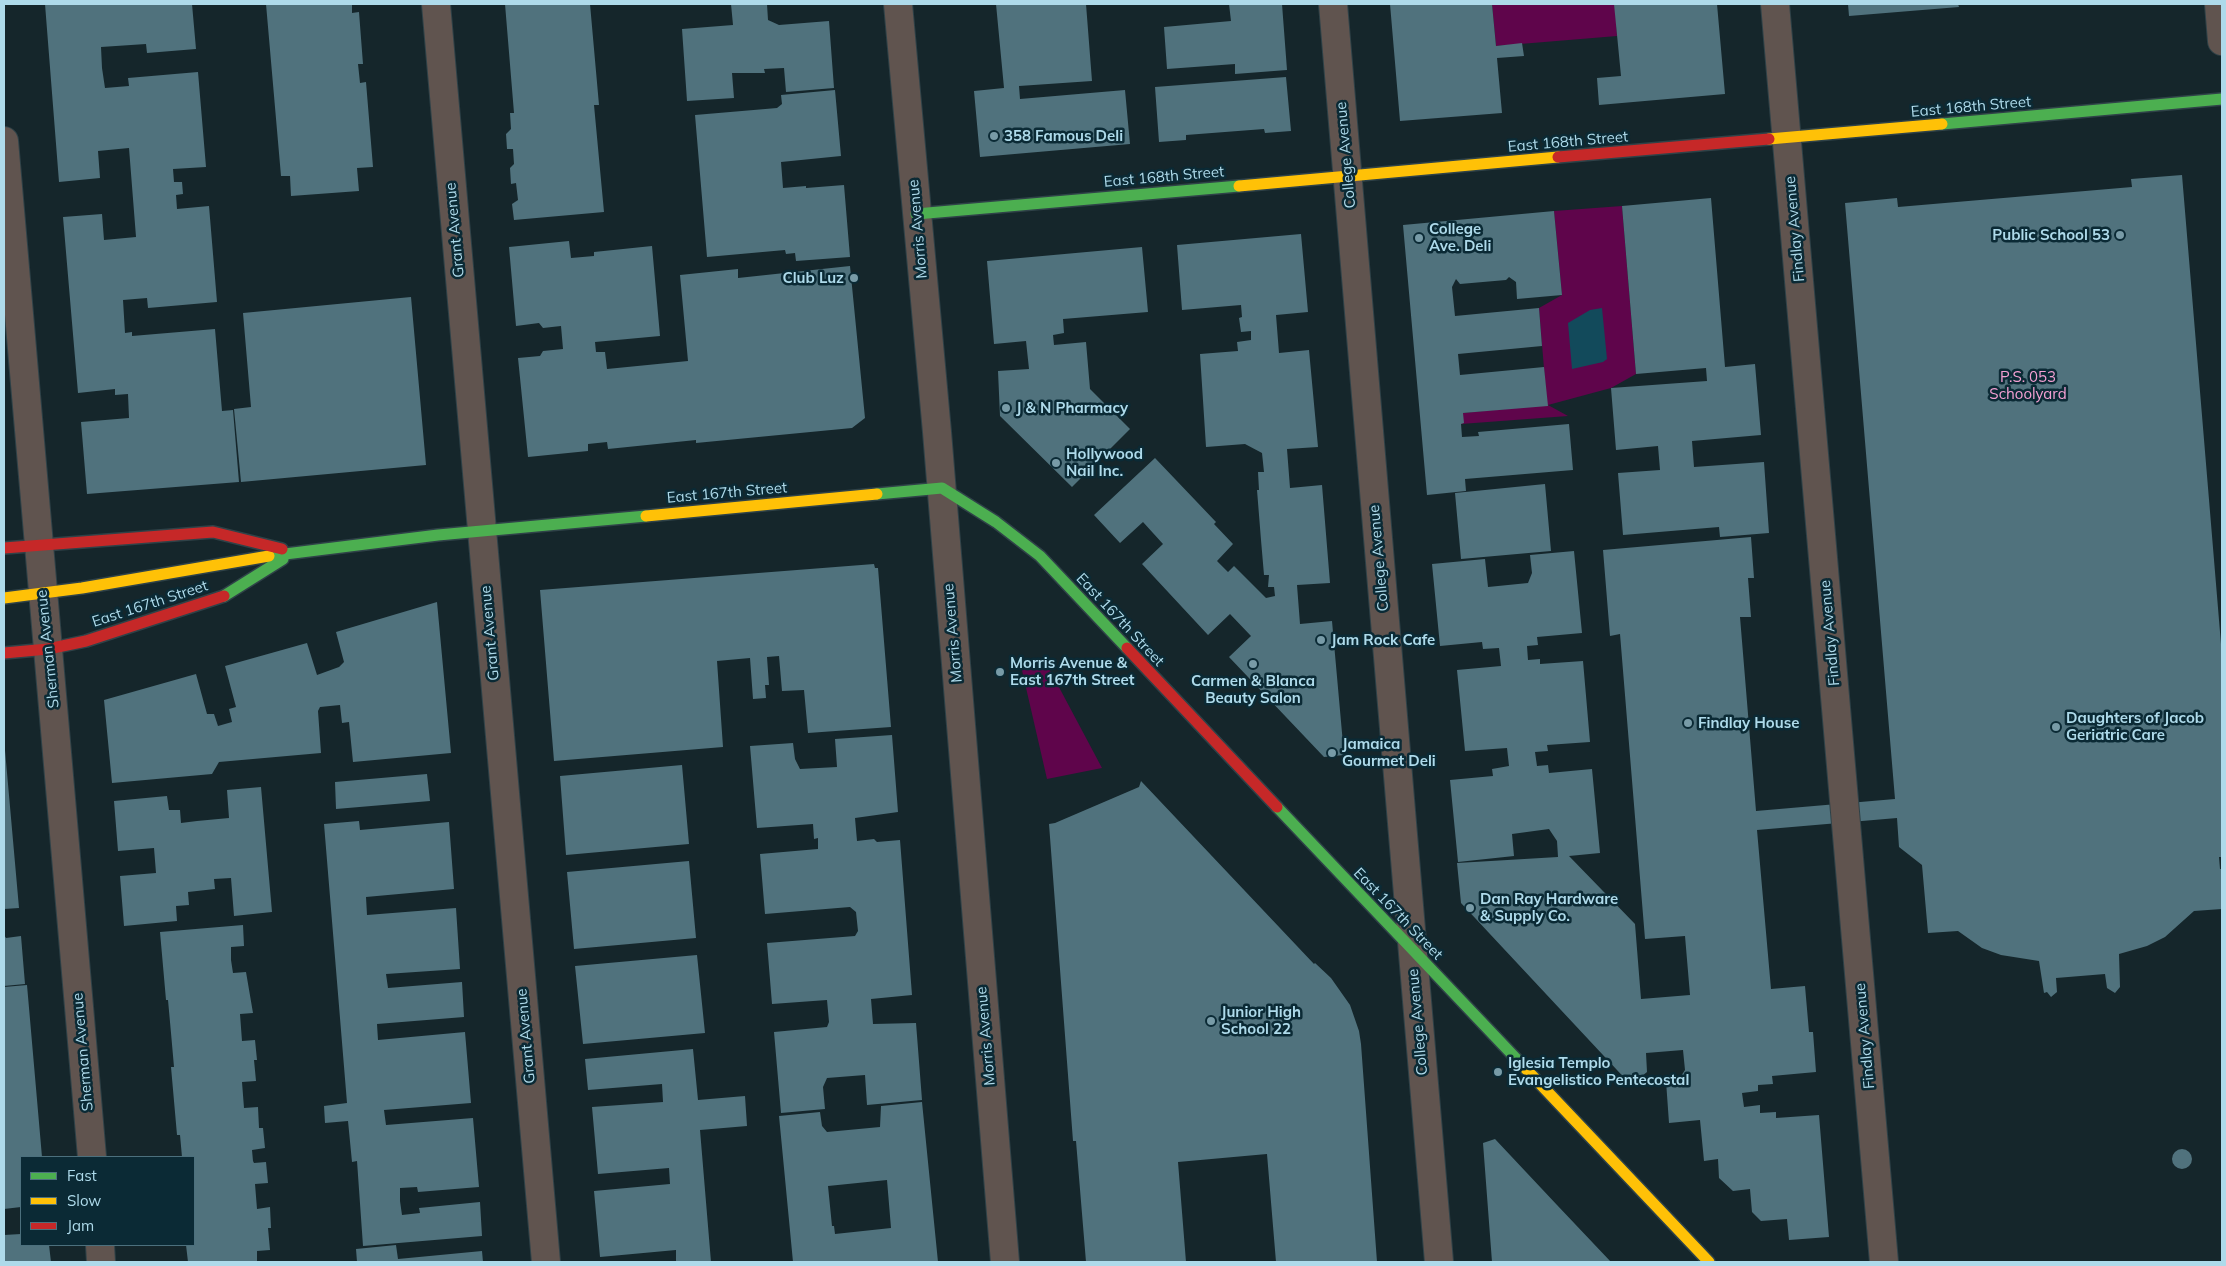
<!DOCTYPE html>
<style>
body{margin:0}
#map{position:relative;width:2226px;height:1266px;overflow:hidden;background:#15262b;font-family:Mulish,sans-serif}
canvas{display:block}
.frame{position:absolute;inset:0;border:5px solid #aedaea;pointer-events:none}
.legend{position:absolute;left:20px;top:1156px;width:175px;height:90px;box-sizing:border-box;background:#0b2a35;border:1px solid #4c707d;margin:0;padding:6px 9px;list-style:none;font-size:15px;color:#aedaea}
.legend li{display:flex;align-items:center;gap:10px;height:25px}
.legend b{width:25px;border:1px solid #4c707d}
</style>
<div id="map">
<canvas width="2226" height="1266"></canvas>
<div class="frame"></div>
<ul class="legend">
<li><b style="height:6px;background:#4caf50"></b>Fast</li>
<li><b style="height:6px;background:#ffc107"></b>Slow</li>
<li><b style="height:6px;background:#c62828"></b>Jam</li>
</ul>
</div>
<script>
const ctx = document.querySelector('canvas').getContext('2d');
ctx.lineJoin = 'round';
function paint(path, color) { ctx.fillStyle = color; ctx.fill(path, 'evenodd'); }
function trace(path, color, width, dash) { ctx.strokeStyle = color; ctx.lineWidth = width; ctx.lineCap = dash ? 'butt' : 'round'; ctx.setLineDash(dash || []); ctx.stroke(path); }
function write(font, color, halo, rows, align = 'center') {
  ctx.font = font + ' Mulish,sans-serif'; ctx.lineWidth = 5; ctx.setLineDash([]); ctx.textBaseline = 'middle'; ctx.strokeStyle = halo; ctx.fillStyle = color; for (const [text, x, y, turn = 0] of rows) {
    ctx.save(); ctx.translate(x, y); ctx.rotate((+turn || 0) * Math.PI / 180); ctx.textAlign = isNaN(turn) ? turn : align; if (halo) ctx.strokeText(text, 0, 0); ctx.fillText(text, 0, 0); ctx.restore();
  }
}
const green = new Path2D(`
 M 1492,4 L 1615,4 L 1617,36 L 1496,46 Z
 M 1622,206 L 1636,374 L 1611,388 L 1548,405 L 1568,416 L 1461,424 L 1463,413 L 1547,405 L 1539,308 L 1562,295 L 1554,211 Z
 M 1044,659 L 1102,768 L 1047,779 L 1021,666 Z`);
const water = new Path2D(`
 M 1602,308 L 1607,359 L 1603,362 L 1572,369 L 1568,323 L 1590,310 Z`);
const building = new Path2D(`
 M 45,4 L 192,4 L 196,49 L 147,53 L 146,44 L 101,47 L 102,68 L 105,88 L 129,86 L 128,78 L 198,72 L 206,167 L 173,169 L 174,182 L 182,182 L 183,194 L 176,195 L 177,209 L 209,206 L 217,302 L 148,308 L 147,298 L 123,300 L 125,333 L 132,332 L 132,336 L 215,329 L 222,411 L 233,410 L 239,482 L 87,494 L 81,422 L 129,418 L 128,394 L 115,395 L 115,389 L 78,393 L 63,217 L 102,214 L 104,240 L 136,237 L 129,148 L 98,151 L 100,178 L 59,182 Z
 M 266,4 L 352,4 L 352,13 L 359,12 L 363,64 L 358,64 L 360,83 L 366,82 L 373,167 L 357,168 L 359,191 L 291,196 L 290,176 L 281,176 Z
 M 505,4 L 590,4 L 599,105 L 594,105 L 604,212 L 514,220 L 512,204 L 518,200 L 516,183 L 511,184 L 510,168 L 514,164 L 513,149 L 507,149 L 506,134 L 511,129 L 510,113 L 514,113 Z
 M 731,4 L 767,4 L 768,20 L 779,25 L 829,21 L 834,88 L 786,92 L 784,68 L 764,69 L 765,73 L 732,73 L 734,98 L 687,101 L 682,29 L 733,25 Z
 M 996,4 L 1086,4 L 1092,81 L 1019,86 L 1020,99 L 1125,90 L 1130,144 L 980,157 L 974,91 L 1004,88 Z
 M 1229,4 L 1282,4 L 1287,70 L 1235,74 L 1235,64 L 1167,69 L 1164,27 L 1231,21 Z
 M 1390,4 L 1492,4 L 1496,46 L 1522,43 L 1524,56 L 1497,58 L 1502,113 L 1400,121 Z
 M 1614,4 L 1717,4 L 1725,94 L 1599,105 L 1597,78 L 1621,76 Z
 M 1848,4 L 1958,4 L 1959,7 L 1849,16 Z
 M 1286,77 L 1291,131 L 1265,133 L 1264,129 L 1186,135 L 1186,140 L 1159,142 L 1155,87 Z
 M 835,90 L 841,156 L 781,162 L 783,188 L 806,186 L 806,188 L 844,185 L 850,257 L 796,261 L 795,253 L 786,254 L 785,250 L 707,257 L 695,115 L 777,108 L 782,104 L 781,95 Z
 M 2182,175 L 2222,656 L 2222,857 L 2219,857 L 2220,869 L 2222,869 L 2222,909 L 2194,911 L 2165,937 L 2147,946 L 2119,954 L 2120,987 L 2115,993 L 2107,988 L 2105,974 L 2056,978 L 2057,992 L 2051,997 L 2047,992 L 2044,993 L 2039,961 L 2001,955 L 1982,948 L 1958,931 L 1928,933 L 1922,865 L 1899,847 L 1897,818 L 1757,830 L 1771,989 L 1805,986 L 1809,1032 L 1813,1032 L 1816,1072 L 1772,1076 L 1773,1084 L 1758,1085 L 1758,1091 L 1742,1093 L 1744,1107 L 1760,1105 L 1760,1113 L 1776,1112 L 1776,1118 L 1819,1115 L 1829,1237 L 1789,1240 L 1787,1219 L 1761,1221 L 1752,1212 L 1750,1189 L 1733,1191 L 1719,1178 L 1718,1159 L 1704,1161 L 1700,1120 L 1669,1123 L 1666,1081 L 1679,1079 L 1685,1070 L 1683,1050 L 1646,1053 L 1647,1072 L 1631,1085 L 1461,903 L 1457,863 L 1558,857 L 1557,841 L 1549,829 L 1512,834 L 1514,856 L 1458,862 L 1450,780 L 1493,776 L 1492,769 L 1509,766 L 1507,748 L 1465,751 L 1457,670 L 1501,666 L 1499,648 L 1483,649 L 1482,642 L 1440,646 L 1432,564 L 1485,559 L 1488,587 L 1528,583 L 1532,573 L 1530,555 L 1574,551 L 1582,633 L 1537,637 L 1538,645 L 1527,646 L 1528,660 L 1540,659 L 1540,664 L 1583,661 L 1590,742 L 1547,745 L 1548,751 L 1535,752 L 1537,766 L 1548,765 L 1549,773 L 1592,769 L 1600,853 L 1569,856 L 1635,924 L 1641,999 L 1690,995 L 1685,936 L 1645,939 L 1620,634 L 1610,636 L 1603,550 L 1751,537 L 1754,578 L 1748,578 L 1751,617 L 1740,617 L 1756,811 L 1895,799 L 1845,203 L 1897,198 L 1898,207 L 2132,187 L 2131,179 Z
 M 1711,198 L 1725,367 L 1755,364 L 1761,435 L 1692,441 L 1694,467 L 1764,462 L 1769,533 L 1720,537 L 1719,527 L 1623,535 L 1618,473 L 1660,470 L 1658,446 L 1616,450 L 1611,388 L 1707,381 L 1706,368 L 1636,374 L 1622,206 Z
 M 1554,211 L 1562,295 L 1517,299 L 1516,282 L 1509,277 L 1506,280 L 1460,284 L 1456,279 L 1452,287 L 1455,316 L 1539,308 L 1542,346 L 1458,354 L 1460,375 L 1544,367 L 1548,406 L 1463,413 L 1464,423 L 1461,424 L 1462,437 L 1479,436 L 1478,432 L 1569,424 L 1573,470 L 1465,479 L 1466,491 L 1427,495 L 1403,225 Z
 M 1301,234 L 1308,312 L 1276,315 L 1279,353 L 1309,350 L 1318,447 L 1287,449 L 1290,488 L 1322,485 L 1330,583 L 1297,585 L 1300,624 L 1332,621 L 1344,755 L 1324,757 L 1229,657 L 1251,636 L 1230,614 L 1208,635 L 1142,564 L 1163,544 L 1143,522 L 1120,543 L 1094,515 L 1155,458 L 1216,522 L 1214,524 L 1233,544 L 1217,561 L 1228,572 L 1234,566 L 1266,598 L 1275,596 L 1274,587 L 1268,587 L 1269,575 L 1264,575 L 1261,540 L 1257,490 L 1259,490 L 1258,472 L 1264,472 L 1262,453 L 1245,444 L 1206,447 L 1200,354 L 1238,351 L 1237,342 L 1251,340 L 1251,331 L 1241,332 L 1239,318 L 1242,317 L 1241,305 L 1182,310 L 1177,245 Z
 M 569,241 L 571,258 L 594,256 L 594,252 L 652,246 L 660,336 L 595,342 L 596,352 L 605,352 L 607,369 L 688,361 L 680,275 L 738,269 L 738,278 L 850,266 L 865,418 L 852,428 L 696,443 L 696,440 L 608,449 L 607,442 L 588,444 L 588,451 L 528,457 L 518,358 L 540,356 L 543,351 L 563,349 L 561,326 L 543,328 L 539,323 L 516,326 L 509,247 Z
 M 1142,247 L 1148,312 L 1063,319 L 1064,333 L 1053,335 L 1054,345 L 1086,342 L 1090,389 L 1130,429 L 1072,487 L 1000,416 L 998,371 L 1029,369 L 1026,341 L 994,344 L 987,261 Z
 M 411,297 L 426,465 L 241,482 L 234,409 L 251,407 L 243,313 Z
 M 1545,484 L 1551,551 L 1461,559 L 1455,493 Z
 M 874,564 L 875,568 L 878,568 L 891,727 L 808,733 L 804,690 L 782,691 L 779,656 L 767,657 L 769,685 L 765,685 L 766,698 L 753,699 L 750,658 L 717,661 L 723,747 L 554,761 L 540,590 Z
 M 437,602 L 451,753 L 353,762 L 349,722 L 342,723 L 340,705 L 320,707 L 318,711 L 321,753 L 219,762 L 212,774 L 112,783 L 104,700 L 196,674 L 207,714 L 214,714 L 218,726 L 232,722 L 229,709 L 236,707 L 225,666 L 307,643 L 317,675 L 339,667 L 344,662 L 336,632 Z
 M 892,735 L 898,812 L 855,818 L 857,841 L 874,839 L 877,842 L 900,840 L 912,995 L 871,999 L 873,1024 L 916,1023 L 922,1100 L 867,1105 L 865,1075 L 827,1078 L 823,1087 L 825,1109 L 781,1113 L 774,1032 L 827,1027 L 829,1022 L 827,1000 L 772,1004 L 767,943 L 855,936 L 858,931 L 856,912 L 850,907 L 765,914 L 760,854 L 818,849 L 818,838 L 814,839 L 813,824 L 757,828 L 750,746 L 793,743 L 795,759 L 800,769 L 837,767 L 835,739 Z
 M 4,739 L 19,908 L 4,909 Z
 M 682,765 L 689,844 L 566,855 L 560,776 Z
 M 427,774 L 430,801 L 336,809 L 335,782 Z
 M 1141,781 L 1314,964 L 1315,963 L 1331,978 L 1350,1005 L 1359,1031 L 1361,1044 L 1377,1262 L 1276,1262 L 1267,1154 L 1178,1162 L 1186,1262 L 1086,1262 L 1076,1141 L 1073,1141 L 1049,824 L 1055,823 L 1139,787 Z
 M 261,787 L 272,912 L 234,916 L 231,878 L 214,879 L 215,889 L 188,892 L 189,905 L 176,906 L 177,921 L 124,926 L 120,876 L 156,873 L 154,848 L 118,851 L 114,801 L 167,796 L 169,810 L 180,810 L 181,823 L 197,821 L 229,818 L 227,790 Z
 M 359,821 L 360,830 L 449,822 L 454,889 L 366,897 L 367,915 L 456,908 L 460,969 L 386,974 L 388,988 L 462,982 L 464,1017 L 377,1024 L 378,1040 L 465,1032 L 471,1103 L 384,1110 L 386,1125 L 473,1118 L 479,1187 L 418,1192 L 417,1187 L 400,1188 L 400,1201 L 402,1215 L 420,1213 L 419,1208 L 480,1202 L 482,1236 L 363,1246 L 357,1161 L 352,1162 L 348,1121 L 325,1123 L 324,1106 L 347,1103 L 324,824 Z
 M 689,861 L 696,938 L 574,949 L 567,872 Z
 M 243,925 L 244,946 L 231,947 L 231,960 L 233,973 L 246,972 L 253,1013 L 240,1014 L 242,1041 L 255,1040 L 257,1060 L 254,1060 L 256,1081 L 242,1082 L 244,1108 L 258,1107 L 259,1128 L 263,1128 L 265,1148 L 252,1150 L 253,1161 L 254,1163 L 266,1162 L 268,1183 L 255,1184 L 257,1209 L 270,1207 L 271,1228 L 268,1228 L 270,1250 L 257,1251 L 257,1262 L 188,1262 L 186,1245 L 194,1245 L 194,1157 L 182,1157 L 180,1135 L 177,1135 L 171,1067 L 174,1067 L 171,1033 L 168,1000 L 166,1000 L 160,932 Z
 M 4,935 L 6,938 L 21,936 L 25,984 L 4,986 Z
 M 697,955 L 705,1033 L 583,1044 L 575,966 Z
 M 27,985 L 42,1157 L 21,1157 L 21,1207 L 4,1209 L 4,987 Z
 M 693,1049 L 698,1100 L 745,1096 L 747,1126 L 700,1130 L 711,1262 L 676,1262 L 676,1250 L 600,1257 L 594,1191 L 670,1184 L 669,1168 L 598,1174 L 592,1107 L 663,1102 L 662,1084 L 588,1090 L 585,1059 Z
 M 922,1102 L 938,1262 L 793,1262 L 779,1116 L 820,1112 L 822,1126 L 827,1132 L 880,1127 L 881,1106 ZM 887,1180 L 891,1228 L 835,1234 L 834,1226 L 832,1226 L 828,1186 Z
 M 1495,1139 L 1557,1205 L 1611,1262 L 1492,1262 L 1483,1143 Z
 M2172 1159a10 10 0 1 1 20 0a10 10 0 1 1-20 0Z
 M 21,1234 L 21,1245 L 49,1245 L 51,1262 L 4,1262 L 4,1235 Z
 M 396,1245 L 398,1259 L 482,1251 L 483,1262 L 357,1262 L 356,1249 Z`);
const street = new Path2D(`
 M 436,4 L 546,1262
 M 898,4 L 937,432 L 1005,1262
 M 1333,4 L 1439,1262
 M 1775,4 L 1884,1262
 M 2219,4 L 2222,41
 M 4,141 L 92,1157
 M 100,1245 L 101,1262`);
const fast = new Path2D(`
 M 1942,124 L 2222,99
 M 916,214 L 1239,186
 M 877,494 L 942,488 L 996,522 L 1040,556 L 1127,648
 M 269,556 L 438,535 L 646,516
 M 224,596 L 283,559
 M 1277,807 L 1526,1069`);
const slow = new Path2D(`
 M 1769,139 L 1942,124
 M 1239,186 L 1558,157
 M 646,516 L 877,494
 M 4,598 L 82,588 L 269,556
 M 1526,1069 L 1709,1262`);
const jam = new Path2D(`
 M 1558,157 L 1769,139
 M 4,548 L 213,532 L 282,549
 M 1127,648 L 1277,807
 M 4,653 L 48,649 L 86,641 L 224,596`);
const markers = [
 [994,136,5,"#789ba7"],
 [2120,235,5,"#789ba7"],
 [1419,238,5,"#789ba7"],
 [854,278,5,"#789ba7"],
 [1006,408,5,"#789ba7"],
 [1056,463,5,"#789ba7"],
 [1321,640,5,"#789ba7"],
 [1253,664,5,"#789ba7"],
 [1000,672,5,"#789ba7"],
 [1688,723,5,"#789ba7"],
 [2056,727,5,"#789ba7"],
 [1332,753,5,"#789ba7"],
 [1470,908,5,"#789ba7"],
 [1211,1021,5,"#789ba7"],
 [1498,1072,5,"#789ba7"]
];
const streetNames = [
 ["East 168th Street",1971,107,-5],
 ["East 168th Street",1568,142,-5],
 ["College Avenue",1346,155,-95],
 ["East 168th Street",1164,177,-5],
 ["Morris Avenue",918,229,-95],
 ["Findlay Avenue",1795,229,-95],
 ["Grant Avenue",455,230,-95],
 ["East 167th Street",727,493,-5],
 ["College Avenue",1379,558,-95],
 ["East 167th Street",150,604,-18],
 ["East 167th Street",1120,620,47],
 ["Grant Avenue",490,633,-95],
 ["Morris Avenue",953,633,-95],
 ["Findlay Avenue",1830,633,-95],
 ["Sherman Avenue",48,649,-96],
 ["East 167th Street",1398,914,46],
 ["College Avenue",1418,1022,-95],
 ["Grant Avenue",526,1036,-95],
 ["Morris Avenue",986,1036,-95],
 ["Findlay Avenue",1865,1036,-95],
 ["Sherman Avenue",83,1052,-95]
];
const poiNames = [
 ["358 Famous Deli",1004,136],
 ["College",1429,229],
 ["Ave. Deli",1429,246],
 ["Public School 53",2110,235,"right"],
 ["Club Luz",844,278,"right"],
 ["J & N Pharmacy",1016,408],
 ["Hollywood",1066,454],
 ["Nail Inc.",1066,471],
 ["Jam Rock Cafe",1331,640],
 ["Morris Avenue &",1010,663],
 ["East 167th Street",1010,680],
 ["Carmen & Blanca",1253,681,"center"],
 ["Beauty Salon",1253,698,"center"],
 ["Daughters of Jacob",2066,718],
 ["Geriatric Care",2066,735],
 ["Findlay House",1698,723],
 ["Jamaica",1342,744],
 ["Gourmet Deli",1342,761],
 ["Dan Ray Hardware",1480,899],
 ["& Supply Co.",1480,916],
 ["Junior High",1221,1012],
 ["School 22",1221,1029],
 ["Iglesia Templo",1508,1063],
 ["Evangelistico Pentecostal",1508,1080]
];
const parkNames = [
 ["P.S. 053",2028,377],
 ["Schoolyard",2028,394]
];
paint(green, '#5f054b');
paint(water, '#124a5b');
paint(building, '#50727d');
trace(street, '#2f4248', 30);
trace(fast, '#2f4248', 14);
trace(slow, '#2f4248', 14);
trace(jam, '#2f4248', 14);
trace(street, '#60544f', 28);
trace(fast, '#4caf50', 11);
trace(slow, '#ffc107', 11);
trace(jam, '#c62828', 11);
for (const [x, y, r, color] of markers) { const dot = new Path2D(); dot.arc(x, y, r, 0, 2 * Math.PI); ctx.fillStyle = color; ctx.fill(dot); trace(dot, '#0b2a35', 2); }
write('15px', '#aedaea', '#0b2a35', streetNames);
write('bold 15px', '#aedaea', '#0b2a35', poiNames, 'left');
write('15px', '#f3a0d3', '#0b2a35', parkNames);
</script>
